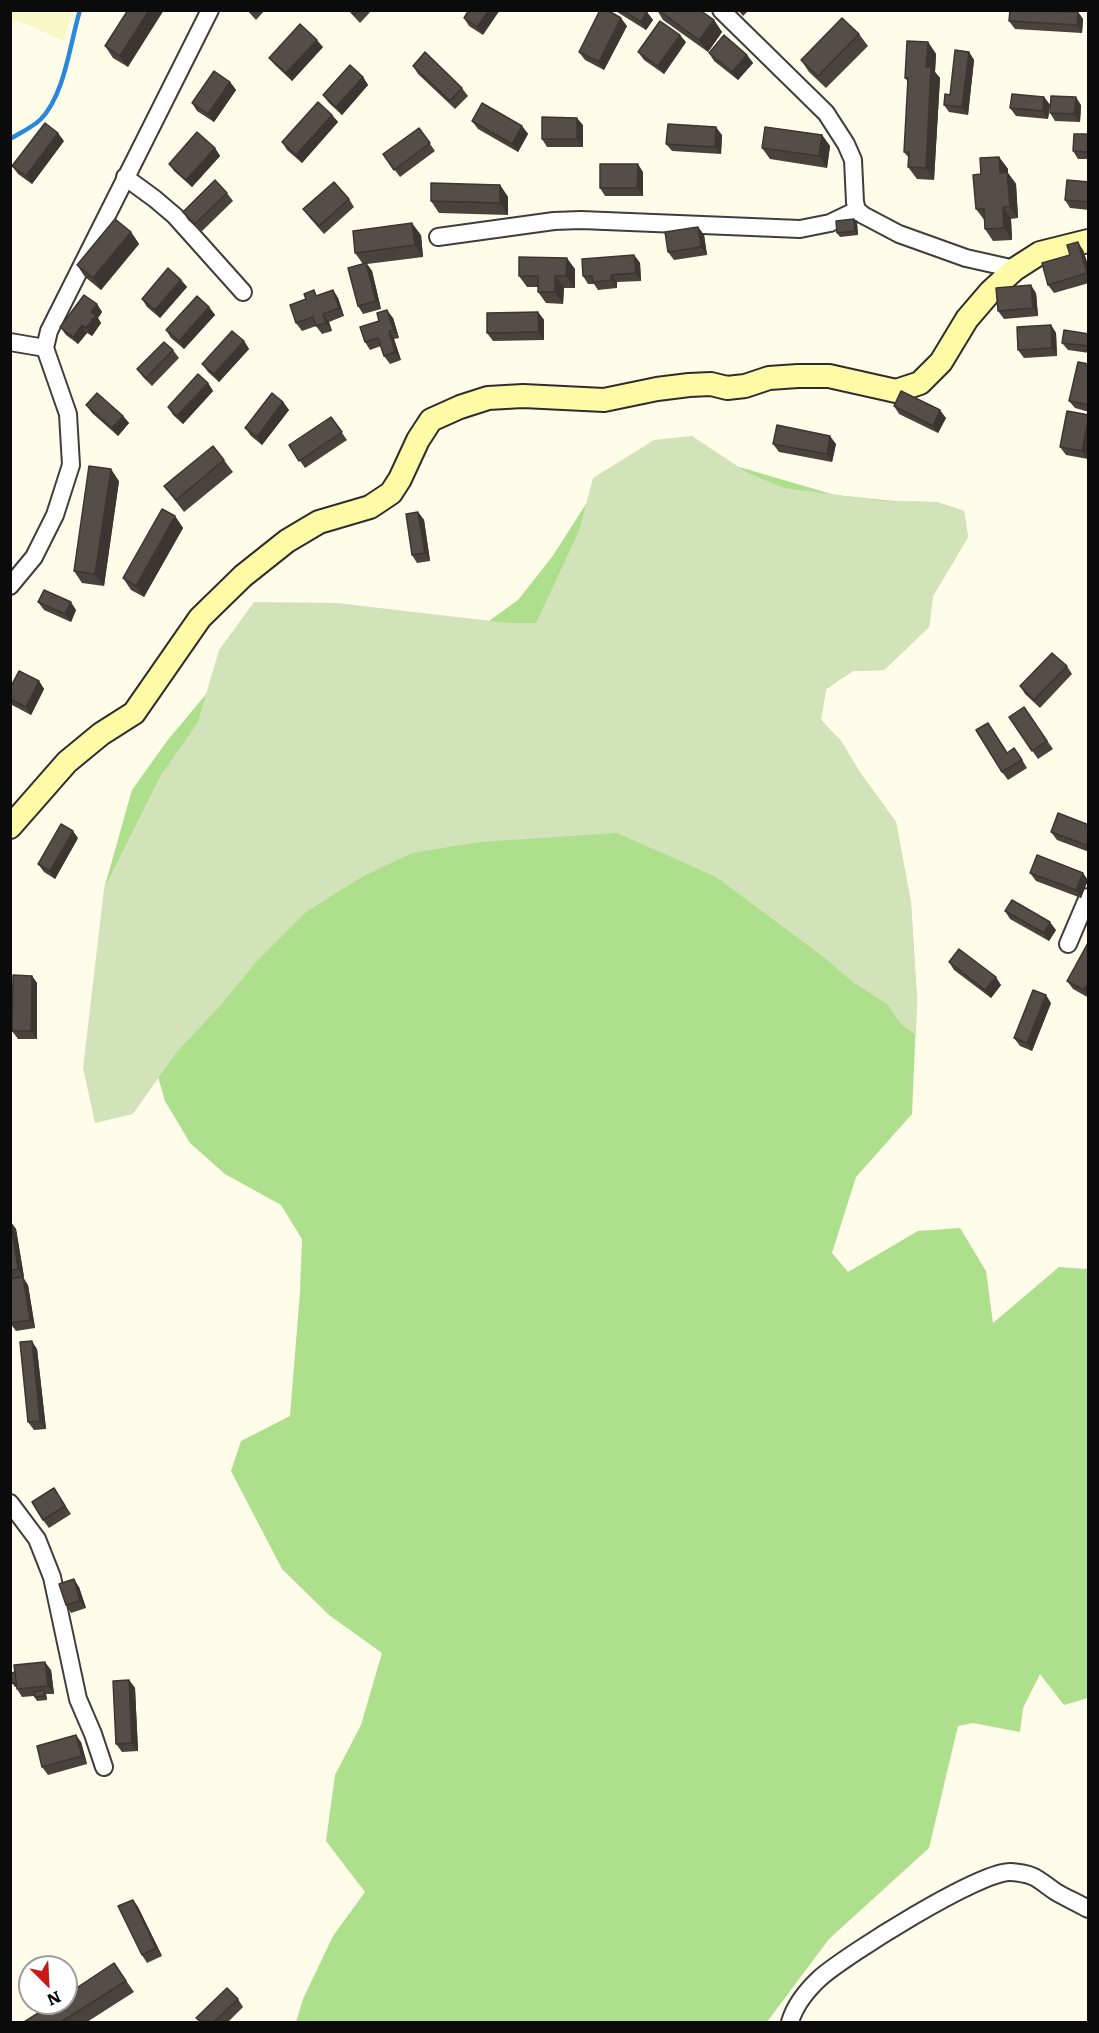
<!DOCTYPE html>
<style>
body{margin:0}
#map{position:relative;width:1099px;height:2033px;overflow:hidden;background:#fffcea;font-family:Literata,serif}
canvas{display:block}
.frame{position:absolute;inset:0;border:12px solid #0b0b0b;pointer-events:none}
.north{position:absolute;left:18px;top:1955px;width:60px;height:60px;box-sizing:border-box;background:#fff;border:2px solid #9d9d9d;border-radius:50%;rotate:156deg;font-size:16px;font-weight:700;line-height:24px;text-align:center;color:#0b0b0b}
.north::after{content:'';display:block;margin:auto;width:21px;height:27px;background:#c81917;clip-path:polygon(50% 0,100% 100%,50% 72%,0 100%)}
</style>
<div id="map">
<canvas width="1099" height="2033"></canvas>
<div class="frame"></div>
<div class="north">N</div>
</div>
<script>
const ctx = document.querySelector('canvas').getContext('2d');
ctx.lineJoin = 'round';
function paint(path, color) { ctx.fillStyle = color; ctx.fill(path, 'evenodd'); }
function trace(path, color, width, dash) { ctx.strokeStyle = color; ctx.lineWidth = width; ctx.lineCap = dash ? 'butt' : 'round'; ctx.setLineDash(dash || []); ctx.stroke(path); }
const farmland = new Path2D(`
 M 11,10 L 72,10 L 72,11 L 64,41 L 17,20 L 11,25 Z`);
const forest = new Path2D(`
 M 739,467 L 835,495 L 894,501 L 937,502 L 964,511 L 968,537 L 933,596 L 929,627 L 884,670 L 853,671 L 826,689 L 821,720 L 841,741 L 861,774 L 896,822 L 911,903 L 917,998 L 912,1114 L 856,1177 L 832,1253 L 848,1272 L 918,1231 L 960,1228 L 986,1271 L 993,1323 L 1059,1267 L 1086,1269 L 1088,1266 L 1088,1698 L 1064,1705 L 1040,1674 L 1023,1708 L 1020,1732 L 973,1723 L 958,1726 L 929,1848 L 829,1939 L 767,2022 L 296,2022 L 303,1999 L 333,1936 L 365,1892 L 326,1841 L 335,1775 L 361,1725 L 382,1653 L 329,1615 L 282,1569 L 231,1471 L 241,1441 L 290,1416 L 300,1292 L 302,1239 L 281,1205 L 225,1174 L 190,1143 L 165,1101 L 104,889 L 132,790 L 167,741 L 207,693 L 405,612 L 489,621 L 518,600 L 552,557 L 586,504 Z`);
const cemetery = new Path2D(`
 M 692,436 L 748,473 L 784,488 L 883,501 L 937,502 L 964,511 L 968,537 L 933,596 L 929,627 L 884,670 L 853,671 L 826,688 L 821,720 L 841,741 L 861,774 L 896,822 L 911,903 L 917,998 L 916,1035 L 901,1024 L 887,1004 L 854,983 L 826,959 L 716,877 L 617,833 L 480,842 L 412,853 L 362,877 L 306,912 L 257,961 L 219,1007 L 176,1053 L 133,1114 L 95,1123 L 83,1068 L 104,889 L 161,775 L 198,722 L 219,650 L 254,602 L 337,603 L 508,623 L 536,623 L 579,531 L 593,478 L 654,440 Z`);
const stream = new Path2D(`
 M 10,139 C 20,133 33,127 41,119 C 65,94 70,43 80,10`);
const street = new Path2D(`
 M 721,10 L 826,113 L 846,144 L 853,160 L 855,202 L 857,210 L 863,215 L 899,234 L 966,258 L 1015,269
 M 125,177 L 155,199 L 175,216 L 243,292
 M 438,237 L 554,221 L 581,220 L 800,229 L 830,223 L 857,210
 M 10,342 L 45,348
 M 10,586 L 34,557 L 55,515 L 71,465 L 68,414 L 45,348 L 49,331 L 210,10
 M 1068,944 L 1088,897
 M 10,1503 L 37,1539 L 52,1577 L 78,1699 L 93,1734 L 104,1767
 M 790,2022 C 795,2005 806,1991 820,1978 C 846,1955 981,1870 1011,1872 C 1036,1874 1037,1879 1056,1892 C 1066,1898 1078,1903 1088,1909`);
const secondary = new Path2D(`
 M 10,827 L 67,762 L 101,734 L 134,713 L 200,618 L 243,576 L 287,541 L 319,522 L 370,507 L 391,493 L 400,479 L 418,440 L 431,420 L 460,407 L 488,398 L 523,396 L 604,400 L 657,389 L 689,385 L 711,384 L 727,388 L 745,386 L 769,378 L 798,376 L 829,376 L 896,391 L 920,383 L 941,362 L 967,319 L 991,291 L 1015,269 L 1040,253 L 1088,241`);
const wall = new Path2D(`
 M 128,10 L 128,67 L 113,58 L 105,46 Z
 M 247,10 L 265,10 L 256,20 Z
 M 348,10 L 372,10 L 360,23 Z
 M 469,10 L 483,35 L 469,26 L 464,18 Z
 M 614,10 L 645,10 L 653,20 L 646,30 Z
 M 657,10 L 700,10 L 714,20 L 722,32 L 708,52 L 663,20 Z
 M 738,10 L 749,10 L 743,16 Z
 M 1078,12 L 1083,19 L 1082,33 L 1015,29 L 1009,21 Z
 M 627,26 L 604,70 L 585,60 L 579,52 Z
 M 859,34 L 868,46 L 826,88 L 809,72 L 801,60 Z
 M 686,42 L 664,74 L 644,60 L 638,52 Z
 M 928,42 L 936,54 L 935,72 L 940,78 L 934,180 L 917,179 L 908,167 L 909,158 L 904,152 L 908,82 L 905,78 Z
 M 323,47 L 292,81 L 275,65 L 269,58 Z
 M 969,52 L 974,60 L 968,115 L 949,112 L 944,105 L 950,95 Z
 M 709,53 L 747,55 L 753,63 L 738,80 L 714,61 Z
 M 413,66 L 462,88 L 468,96 L 455,109 L 418,74 Z
 M 363,77 L 368,85 L 342,115 L 329,103 L 323,95 Z
 M 230,82 L 236,90 L 214,122 L 197,111 L 192,103 Z
 M 1044,97 L 1050,105 L 1048,119 L 1016,116 L 1010,108 Z
 M 1081,105 L 1080,122 L 1055,121 L 1050,113 Z
 M 332,115 L 338,122 L 302,163 L 287,150 L 282,142 Z
 M 472,121 L 522,126 L 528,134 L 518,152 L 478,129 Z
 M 583,125 L 583,147 L 547,147 L 542,139 Z
 M 419,128 L 435,151 L 400,177 L 383,154 Z
 M 1089,134 L 1089,159 L 1078,159 L 1073,151 Z
 M 722,135 L 721,154 L 672,151 L 666,144 Z
 M 822,135 L 830,146 L 827,168 L 770,159 L 762,148 Z
 M 64,141 L 32,184 L 18,174 L 12,166 Z
 M 215,148 L 220,156 L 192,187 L 174,171 L 169,164 Z
 M 999,157 L 1008,169 L 1008,173 L 1016,184 L 1018,218 L 1011,219 L 1012,240 L 993,241 L 985,229 L 985,221 L 976,209 L 981,174 Z
 M 643,172 L 643,196 L 605,196 L 600,188 Z
 M 1089,182 L 1089,210 L 1070,208 L 1065,200 Z
 M 500,185 L 508,197 L 508,215 L 439,213 L 431,201 Z
 M 227,193 L 233,201 L 201,232 L 188,220 L 183,212 Z
 M 349,199 L 354,207 L 324,234 L 309,217 L 303,209 Z
 M 857,223 L 858,235 L 840,237 L 837,233 Z
 M 698,227 L 704,235 L 707,255 L 674,260 L 668,252 Z
 M 131,232 L 139,244 L 101,290 L 85,277 L 77,265 Z
 M 421,235 L 423,257 L 367,264 L 372,271 L 381,309 L 363,314 L 358,306 L 363,264 L 355,253 Z
 M 1083,250 L 1089,268 L 1089,283 L 1054,293 L 1048,285 L 1070,255 Z
 M 634,255 L 640,263 L 641,281 L 617,282 L 617,288 L 598,290 L 594,284 L 588,284 L 583,276 Z
 M 575,269 L 575,288 L 564,288 L 563,304 L 546,303 L 538,292 L 538,287 L 527,287 L 519,276 Z
 M 181,280 L 187,287 L 160,318 L 147,307 L 142,299 Z
 M 333,290 L 338,298 L 344,316 L 329,322 L 332,331 L 322,334 L 316,326 L 302,331 L 296,323 L 318,296 Z
 M 1036,293 L 1038,316 L 1004,319 L 998,311 Z
 M 97,304 L 102,312 L 98,318 L 101,323 L 92,336 L 87,333 L 78,344 L 66,335 L 60,327 Z
 M 209,307 L 215,315 L 184,349 L 171,338 L 166,330 Z
 M 538,312 L 544,320 L 544,340 L 493,341 L 487,333 Z
 M 393,318 L 399,338 L 394,339 L 401,360 L 390,364 L 384,356 L 381,346 L 370,350 L 365,342 Z
 M 1051,325 L 1056,333 L 1057,356 L 1024,358 L 1018,350 Z
 M 1089,334 L 1089,353 L 1068,350 L 1062,343 Z
 M 244,341 L 249,349 L 219,382 L 208,372 L 202,364 Z
 M 173,350 L 179,358 L 152,386 L 143,377 L 137,369 Z
 M 1089,364 L 1089,412 L 1075,408 L 1069,401 Z
 M 208,383 L 213,391 L 183,424 L 173,415 L 168,407 Z
 M 283,402 L 289,410 L 262,445 L 251,436 L 245,428 Z
 M 86,405 L 123,416 L 129,423 L 118,436 L 92,413 Z
 M 894,406 L 946,418 L 938,433 L 899,414 Z
 M 1089,415 L 1088,459 L 1066,455 L 1060,447 Z
 M 331,417 L 347,440 L 305,468 L 289,445 Z
 M 773,444 L 836,444 L 832,462 L 779,452 Z
 M 224,460 L 233,472 L 184,512 L 164,486 Z
 M 119,481 L 104,586 L 82,583 L 74,571 Z
 M 418,512 L 424,520 L 430,561 L 417,563 L 412,555 Z
 M 175,516 L 183,528 L 144,597 L 131,590 L 123,578 Z
 M 38,602 L 76,610 L 71,622 L 44,610 Z
 M 1067,666 L 1072,674 L 1040,708 L 1025,694 L 1020,686 Z
 M 39,681 L 44,689 L 31,715 L 12,705 L 10,703 L 10,688 Z
 M 1024,707 L 1053,749 L 1038,759 L 1009,717 Z
 M 988,723 L 1007,752 L 1020,756 L 1027,768 L 1008,780 L 1002,772 Z
 M 1089,825 L 1089,852 L 1057,840 L 1051,832 Z
 M 78,838 L 55,879 L 44,872 L 38,864 Z
 M 1030,873 L 1088,880 L 1081,898 L 1036,881 Z
 M 1005,911 L 1056,930 L 1049,941 L 1010,919 Z
 M 1089,941 L 1089,998 L 1073,989 L 1067,981 Z
 M 949,962 L 1001,985 L 991,998 L 954,970 Z
 M 32,976 L 37,983 L 37,1039 L 18,1039 L 12,1031 Z
 M 1051,1003 L 1032,1051 L 1020,1046 L 1014,1038 Z
 M 10,1222 L 16,1229 L 24,1277 L 10,1279 Z
 M 10,1279 L 28,1285 L 35,1328 L 16,1331 L 10,1323 Z
 M 37,1349 L 46,1429 L 34,1430 L 28,1422 Z
 M 54,1488 L 71,1514 L 49,1528 L 43,1520 Z
 M 79,1587 L 86,1608 L 71,1613 L 66,1605 Z
 M 51,1670 L 54,1694 L 46,1694 L 47,1700 L 37,1701 L 34,1696 L 22,1697 L 17,1689 L 17,1687 L 15,1687 L 12,1683 Z
 M 129,1680 L 135,1688 L 138,1751 L 122,1752 L 116,1744 Z
 M 81,1742 L 87,1764 L 48,1775 L 42,1767 Z
 M 133,1900 L 138,1907 L 162,1956 L 147,1963 L 142,1955 Z
 M 114,1963 L 134,1992 L 87,2022 L 24,2022 Z
 M 238,1999 L 243,2007 L 228,2022 L 200,2022 L 196,2018 Z`);
const shadedWall = new Path2D(`
 M 149,10 L 164,10 L 128,67 L 120,56 Z
 M 489,10 L 500,10 L 483,35 L 477,27 Z
 M 647,12 L 653,20 L 646,30 L 641,22 Z
 M 1078,12 L 1083,19 L 1082,33 L 1077,25 Z
 M 621,18 L 627,26 L 604,70 L 599,62 Z
 M 714,20 L 722,32 L 708,52 L 699,40 Z
 M 680,35 L 686,42 L 664,74 L 658,66 Z
 M 317,40 L 323,47 L 292,81 L 286,73 Z
 M 928,42 L 936,54 L 935,72 L 940,78 L 934,180 L 926,168 L 926,67 Z
 M 969,52 L 974,60 L 968,115 L 962,107 Z
 M 747,55 L 753,63 L 738,80 L 732,72 Z
 M 363,77 L 368,85 L 342,115 L 336,107 Z
 M 230,82 L 236,90 L 214,122 L 208,114 Z
 M 1044,97 L 1050,105 L 1048,119 L 1043,111 Z
 M 1076,97 L 1081,105 L 1080,122 L 1074,114 Z
 M 332,115 L 338,122 L 302,163 L 296,155 Z
 M 577,118 L 583,125 L 583,147 L 577,139 Z
 M 522,126 L 528,134 L 518,152 L 512,144 Z
 M 716,127 L 722,135 L 721,154 L 715,147 Z
 M 58,133 L 64,141 L 32,184 L 26,176 Z
 M 822,135 L 830,146 L 827,168 L 819,156 Z
 M 215,148 L 220,156 L 192,187 L 186,180 Z
 M 999,157 L 1008,169 L 1008,173 L 1016,184 L 1018,218 L 1010,207 L 1000,173 Z
 M 638,164 L 643,172 L 643,196 L 637,188 Z
 M 500,185 L 508,197 L 508,215 L 500,203 Z
 M 1003,207 L 1011,219 L 1012,240 L 1004,228 Z
 M 854,219 L 857,223 L 858,235 L 855,231 Z
 M 412,223 L 421,235 L 423,257 L 415,245 Z
 M 698,227 L 704,235 L 707,255 L 701,247 Z
 M 131,232 L 139,244 L 101,290 L 93,278 Z
 M 1078,242 L 1083,250 L 1089,268 L 1089,275 Z
 M 634,255 L 640,263 L 641,281 L 636,273 Z
 M 567,258 L 575,269 L 575,288 L 566,276 Z
 M 366,263 L 372,271 L 381,309 L 376,301 Z
 M 611,275 L 617,282 L 617,288 L 612,280 Z
 M 555,276 L 564,288 L 563,304 L 555,292 Z
 M 181,280 L 187,287 L 160,318 L 155,310 Z
 M 1031,285 L 1036,293 L 1038,316 L 1033,308 Z
 M 333,290 L 338,298 L 344,316 L 339,308 Z
 M 97,304 L 102,312 L 98,318 L 101,323 L 92,336 L 86,328 L 91,312 Z
 M 209,307 L 215,315 L 184,349 L 179,341 Z
 M 387,310 L 393,318 L 399,338 L 394,330 Z
 M 538,312 L 544,320 L 544,340 L 539,332 Z
 M 323,314 L 329,322 L 332,331 L 326,323 Z
 M 82,325 L 87,333 L 78,344 L 73,337 Z
 M 1051,325 L 1056,333 L 1057,356 L 1052,348 Z
 M 389,331 L 394,339 L 401,360 L 395,352 Z
 M 244,341 L 249,349 L 219,382 L 214,374 Z
 M 208,383 L 213,391 L 183,424 L 177,416 Z
 M 283,402 L 289,410 L 262,445 L 257,437 Z
 M 940,410 L 946,418 L 938,433 L 933,426 Z
 M 123,416 L 129,423 L 118,436 L 112,428 Z
 M 1089,417 L 1089,455 L 1088,459 L 1082,451 Z
 M 830,436 L 836,444 L 832,462 L 827,454 Z
 M 111,469 L 119,481 L 104,586 L 95,574 Z
 M 418,512 L 424,520 L 430,561 L 425,553 Z
 M 175,516 L 183,528 L 144,597 L 136,586 Z
 M 71,602 L 76,610 L 71,622 L 65,614 Z
 M 39,681 L 44,689 L 31,715 L 26,707 Z
 M 73,831 L 78,838 L 55,879 L 50,871 Z
 M 1083,873 L 1088,880 L 1081,898 L 1076,890 Z
 M 1050,922 L 1056,930 L 1049,941 L 1044,933 Z
 M 32,976 L 37,983 L 37,1039 L 31,1031 Z
 M 996,977 L 1001,985 L 991,998 L 985,990 Z
 M 1089,982 L 1089,997 L 1084,990 Z
 M 1046,995 L 1051,1003 L 1032,1051 L 1027,1043 Z
 M 11,1222 L 16,1229 L 24,1277 L 18,1269 Z
 M 23,1277 L 28,1285 L 35,1328 L 30,1320 Z
 M 32,1341 L 37,1349 L 46,1429 L 40,1421 Z
 M 74,1579 L 79,1587 L 86,1608 L 80,1601 Z
 M 45,1662 L 51,1670 L 54,1694 L 48,1686 Z
 M 129,1680 L 135,1688 L 138,1751 L 132,1743 Z
 M 44,1690 L 46,1694 L 47,1700 L 44,1696 Z
 M 76,1735 L 81,1742 L 87,1764 L 82,1756 Z
 M 133,1900 L 138,1907 L 162,1956 L 156,1948 Z`);
const building = new Path2D(`
 M 128,10 L 149,10 L 120,56 L 105,46 Z
 M 350,10 L 359,10 L 354,15 Z
 M 469,10 L 489,10 L 477,27 L 464,18 Z
 M 600,10 L 607,10 L 621,18 L 599,62 L 579,52 Z
 M 622,10 L 645,10 L 647,12 L 641,22 Z
 M 658,10 L 700,10 L 714,20 L 699,40 Z
 M 1010,10 L 1078,12 L 1077,25 L 1009,21 Z
 M 842,18 L 859,34 L 818,76 L 801,60 Z
 M 660,21 L 680,35 L 658,66 L 638,52 Z
 M 300,24 L 317,40 L 286,73 L 269,58 Z
 M 724,35 L 747,55 L 732,72 L 709,53 Z
 M 907,41 L 928,42 L 926,67 L 931,67 L 926,168 L 908,167 L 909,152 L 904,152 L 908,78 L 905,78 Z
 M 955,50 L 969,52 L 962,107 L 944,105 L 945,94 L 950,95 Z
 M 425,52 L 462,88 L 450,101 L 413,66 Z
 M 350,65 L 363,77 L 336,107 L 323,95 Z
 M 214,71 L 230,82 L 208,114 L 192,103 Z
 M 1012,94 L 1044,97 L 1043,111 L 1010,108 Z
 M 1051,96 L 1076,97 L 1074,114 L 1050,113 Z
 M 318,102 L 332,115 L 296,155 L 282,142 Z
 M 482,103 L 522,126 L 512,144 L 472,121 Z
 M 542,117 L 577,118 L 577,139 L 542,139 Z
 M 45,123 L 58,133 L 26,176 L 12,166 Z
 M 668,124 L 716,127 L 715,147 L 666,144 Z
 M 765,127 L 822,135 L 819,156 L 762,148 Z
 M 419,128 L 430,143 L 394,170 L 383,154 Z
 M 197,132 L 215,148 L 186,180 L 169,164 Z
 M 1074,134 L 1089,134 L 1089,152 L 1073,151 Z
 M 999,157 L 1000,173 L 1007,172 L 1010,207 L 1003,207 L 1004,228 L 985,229 L 984,209 L 976,209 L 973,175 L 981,174 L 980,158 Z
 M 600,164 L 638,164 L 637,188 L 600,188 Z
 M 215,180 L 227,193 L 195,224 L 183,212 Z
 M 1067,180 L 1089,182 L 1089,202 L 1065,200 Z
 M 334,182 L 349,199 L 319,226 L 303,209 Z
 M 431,183 L 500,185 L 500,203 L 431,201 Z
 M 115,219 L 131,232 L 93,278 L 77,265 Z
 M 854,219 L 855,231 L 837,233 L 836,221 Z
 M 412,223 L 415,245 L 355,253 L 353,231 Z
 M 698,227 L 701,247 L 668,252 L 665,232 Z
 M 1078,242 L 1087,273 L 1048,285 L 1042,263 L 1070,255 L 1067,245 Z
 M 634,255 L 636,273 L 611,275 L 612,280 L 593,282 L 592,276 L 583,276 L 582,259 Z
 M 519,257 L 567,258 L 566,276 L 555,276 L 555,292 L 538,292 L 538,276 L 519,276 Z
 M 366,263 L 376,301 L 358,306 L 348,268 Z
 M 168,268 L 181,280 L 155,310 L 142,299 Z
 M 1031,285 L 1033,308 L 998,311 L 996,288 Z
 M 314,290 L 316,296 L 333,290 L 339,308 L 323,314 L 326,323 L 316,326 L 313,317 L 296,323 L 290,305 L 306,299 L 304,294 Z
 M 84,295 L 97,304 L 91,312 L 96,315 L 86,328 L 82,325 L 73,337 L 60,327 Z
 M 197,296 L 209,307 L 179,341 L 166,330 Z
 M 387,310 L 394,330 L 389,331 L 395,352 L 384,356 L 378,338 L 365,342 L 360,327 L 379,321 L 377,313 Z
 M 538,312 L 539,332 L 487,333 L 487,313 Z
 M 1051,325 L 1052,348 L 1018,350 L 1017,327 Z
 M 1064,330 L 1089,334 L 1089,346 L 1062,343 Z
 M 232,331 L 244,341 L 214,374 L 202,364 Z
 M 164,342 L 173,350 L 146,378 L 137,369 Z
 M 1078,362 L 1089,364 L 1089,405 L 1069,401 Z
 M 198,374 L 208,383 L 177,416 L 168,407 Z
 M 901,391 L 940,410 L 933,426 L 894,406 Z
 M 97,393 L 123,416 L 112,428 L 86,405 Z
 M 272,393 L 283,402 L 257,437 L 245,428 Z
 M 1067,411 L 1089,415 L 1082,451 L 1060,447 Z
 M 331,417 L 342,432 L 299,461 L 289,445 Z
 M 777,425 L 830,436 L 827,454 L 773,444 Z
 M 213,446 L 224,460 L 176,500 L 164,486 Z
 M 89,466 L 111,469 L 95,574 L 74,571 Z
 M 162,509 L 175,516 L 136,586 L 123,578 Z
 M 418,512 L 425,553 L 412,555 L 406,514 Z
 M 44,590 L 71,602 L 65,614 L 38,602 Z
 M 1052,653 L 1067,666 L 1034,700 L 1020,686 Z
 M 19,671 L 39,681 L 26,707 L 10,699 L 10,688 Z
 M 1024,707 L 1047,741 L 1032,751 L 1009,717 Z
 M 988,723 L 1007,753 L 1014,748 L 1022,760 L 1002,772 L 976,730 Z
 M 1058,813 L 1089,825 L 1089,846 L 1051,832 Z
 M 61,824 L 73,831 L 50,871 L 38,864 Z
 M 1037,855 L 1083,873 L 1076,890 L 1030,873 Z
 M 1012,900 L 1050,922 L 1044,933 L 1005,911 Z
 M 1089,941 L 1089,982 L 1084,990 L 1067,981 Z
 M 959,949 L 996,977 L 985,990 L 949,962 Z
 M 13,975 L 32,976 L 31,1031 L 12,1031 Z
 M 1033,990 L 1046,995 L 1027,1043 L 1014,1038 Z
 M 11,1222 L 18,1269 L 10,1271 L 10,1222 Z
 M 23,1277 L 30,1320 L 10,1323 L 10,1279 Z
 M 32,1341 L 40,1421 L 28,1422 L 20,1342 Z
 M 54,1488 L 65,1506 L 43,1520 L 32,1502 Z
 M 74,1579 L 80,1601 L 66,1605 L 59,1584 Z
 M 45,1662 L 48,1686 L 17,1689 L 14,1665 Z
 M 15,1672 L 16,1683 L 12,1683 L 11,1673 Z
 M 129,1680 L 132,1743 L 116,1744 L 113,1681 Z
 M 44,1690 L 44,1696 L 35,1697 L 34,1692 Z
 M 76,1735 L 82,1756 L 42,1767 L 37,1746 Z
 M 133,1900 L 156,1948 L 142,1955 L 118,1906 Z
 M 114,1963 L 126,1981 L 61,2022 L 24,2022 L 54,2003 L 66,2003 L 66,1995 Z
 M 227,1988 L 238,1999 L 214,2022 L 201,2022 L 196,2018 Z`);
paint(farmland, '#f8f7c7');
paint(forest, '#addf8d');
paint(cemetery, '#d3e3b9');
trace(stream, '#2889da', 4.5);
trace(street, '#3e3e3e', 20);
trace(secondary, '#2d2d2d', 26);
trace(street, '#fff', 16);
trace(secondary, '#fffaa5', 22);
paint(wall, '#49423d');
paint(shadedWall, '#3c3632');
paint(building, '#554d47');
trace(building, '#3c3632', 1.5);
</script>
